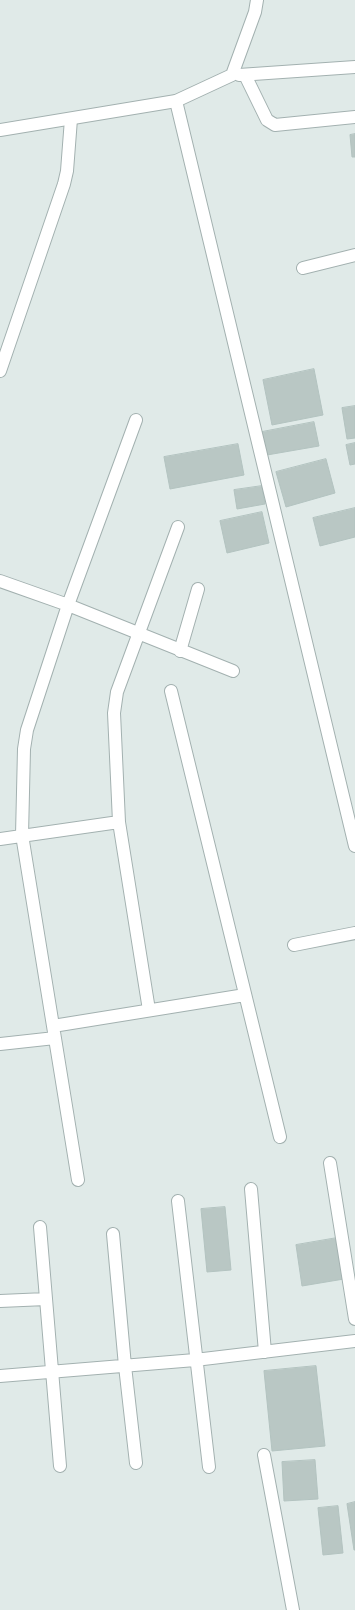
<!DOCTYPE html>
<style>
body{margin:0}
canvas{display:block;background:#e0eae8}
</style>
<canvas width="355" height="1610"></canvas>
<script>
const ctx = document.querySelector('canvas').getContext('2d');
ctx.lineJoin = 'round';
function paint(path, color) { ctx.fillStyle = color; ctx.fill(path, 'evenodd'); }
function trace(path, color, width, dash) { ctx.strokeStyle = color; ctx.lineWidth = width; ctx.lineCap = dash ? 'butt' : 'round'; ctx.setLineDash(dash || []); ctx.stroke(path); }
const building = new Path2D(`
 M 355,134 L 355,157 L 352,157 L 350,135 Z
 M 314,369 L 323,415 L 272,425 L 263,380 Z
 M 355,406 L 355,438 L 347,439 L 342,408 Z
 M 314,422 L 319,446 L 267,455 L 262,432 Z
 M 355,443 L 355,464 L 350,465 L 346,445 Z
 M 238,444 L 244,475 L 170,489 L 164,457 Z
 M 326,459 L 335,493 L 286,507 L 276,472 Z
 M 262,486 L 265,504 L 237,509 L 234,490 Z
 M 355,508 L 355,537 L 320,546 L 313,518 Z
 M 262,512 L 269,543 L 227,553 L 220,521 Z
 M 225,1207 L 231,1270 L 207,1272 L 201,1209 Z
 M 337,1238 L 344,1279 L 302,1286 L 296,1245 Z
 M 316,1366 L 325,1446 L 272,1451 L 264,1371 Z
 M 315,1460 L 318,1499 L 284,1501 L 282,1462 Z
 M 355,1502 L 355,1550 L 354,1550 L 347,1504 Z
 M 338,1506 L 343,1553 L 323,1555 L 318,1508 Z`);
const minor = new Path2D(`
 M 239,75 L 355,67
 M 245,75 L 267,120 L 275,125 L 355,117
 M 176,101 L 355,846
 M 303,268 L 355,255
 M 0,371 L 64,184 L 67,171 L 71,119
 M 0,581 L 68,605 L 233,671
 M 180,651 L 198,589
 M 171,691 L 280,1137
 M 0,839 L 119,822
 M 294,945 L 355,933
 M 149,1010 L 119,822 L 114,713 L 117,692 L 178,527
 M 53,1026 L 245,995
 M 0,1044 L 55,1038
 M 330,1163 L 355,1319
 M 78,1180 L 22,835 L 24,749 L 27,730 L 68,605 L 136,420
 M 251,1189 L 265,1352
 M 178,1201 L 209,1467
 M 40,1227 L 60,1466
 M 113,1234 L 125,1366 L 136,1463
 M 0,1301 L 46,1299
 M 0,1376 L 195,1360 L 355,1341
 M 264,1455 L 293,1610`);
const tertiary = new Path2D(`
 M 0,130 L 176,101 L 232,75 L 255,12 L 257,0`);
paint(building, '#b9c7c4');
trace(building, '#b3c3c0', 1);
trace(minor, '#a3b1b0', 14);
trace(tertiary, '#a3b1b0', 14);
trace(minor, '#fff', 12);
trace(tertiary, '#fff', 12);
</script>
